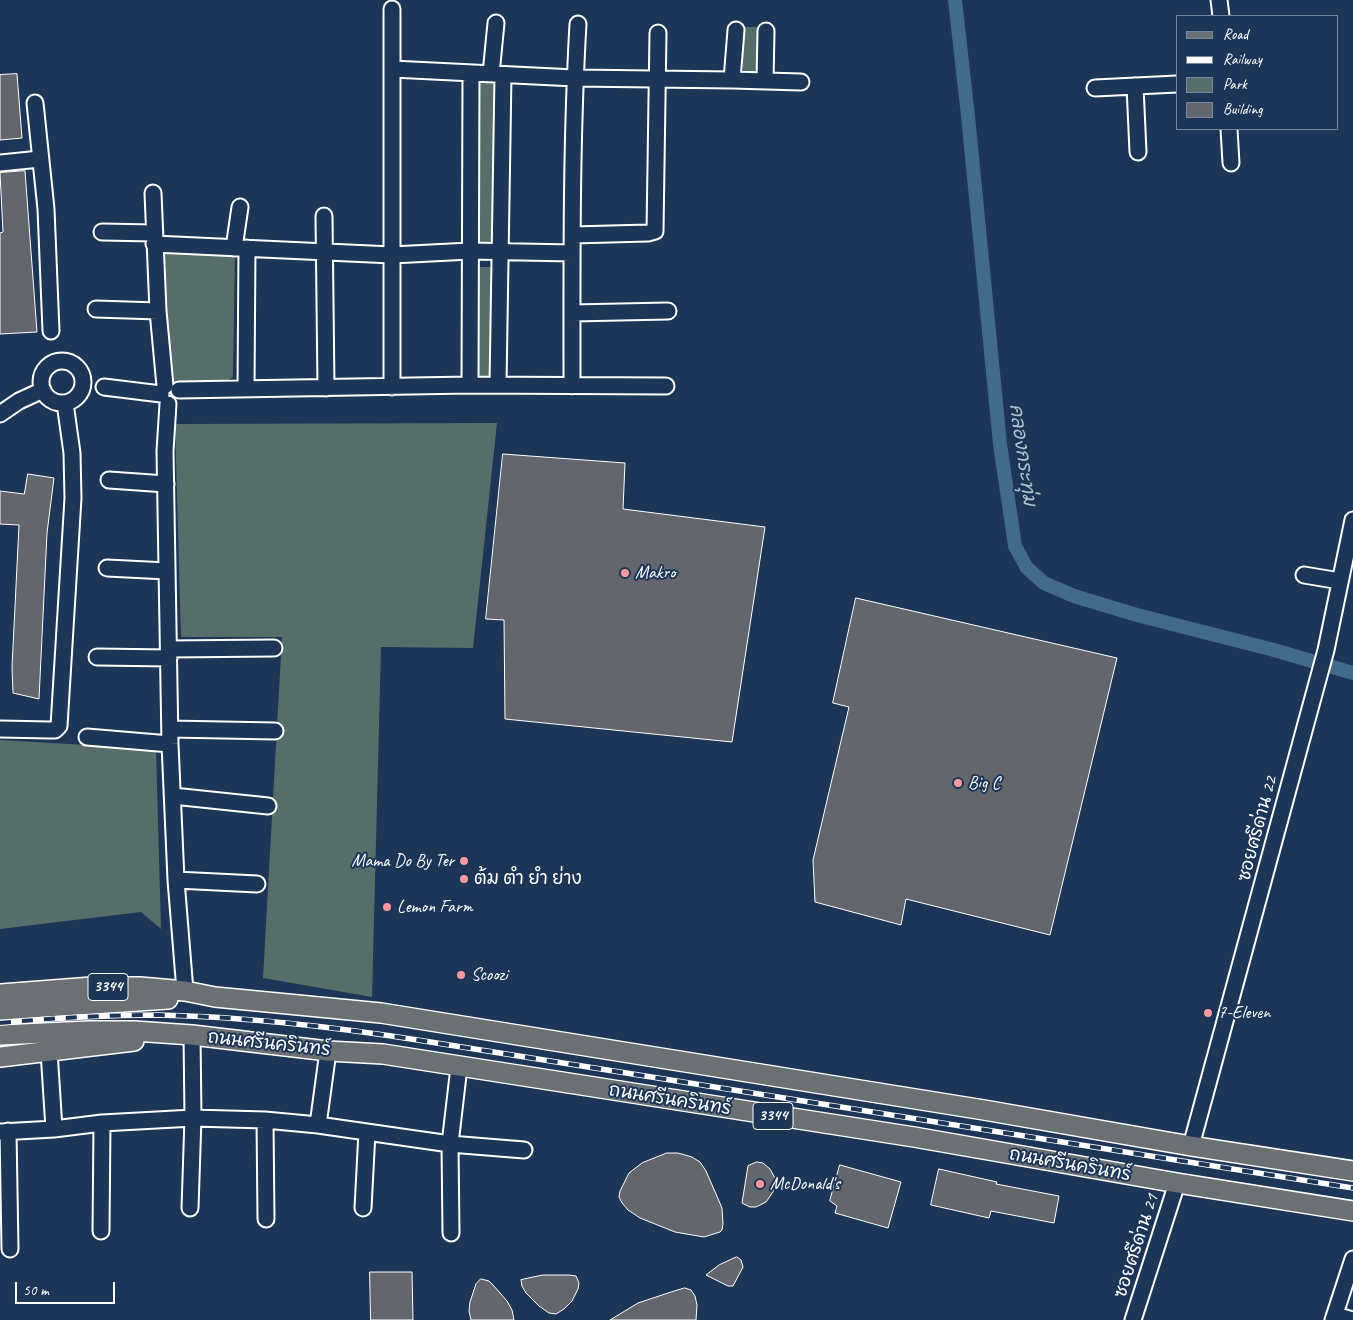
<!DOCTYPE html>
<meta charset="utf-8">
<style>
body{margin:0}
#map{position:relative;width:1353px;height:1320px;overflow:hidden;background:#1d3557;font-family:Caveat,sans-serif}
canvas{display:block}
.legend{position:absolute;left:1176px;top:15px;width:162px;height:115px;box-sizing:border-box;background:#1d3557;border:1px solid #77869a;margin:0;padding:6px 9px;list-style:none;font-size:15px;color:#fff}
.legend li{display:flex;align-items:center;gap:10px;height:25px}
.legend b{width:25px;border:1px solid #77869a}
.scale{position:absolute;left:15px;top:1282px;width:100px;height:22px;box-sizing:border-box;border:2px solid #fff;border-top:0;padding-left:6px;font-size:15px;line-height:18px;white-space:nowrap;color:#fff;-webkit-text-stroke:4px #1d3557;paint-order:stroke}
</style>
<div id="map">
<canvas width="1353" height="1320"></canvas>
<ul class="legend">
<li><b style="height:6px;background:#6a7074"></b>Road</li>
<li><b style="height:6px;background:#fff"></b>Railway</li>
<li><b style="height:14px;background:#566d6a"></b>Park</li>
<li><b style="height:14px;background:#63676d"></b>Building</li>
</ul>
<div class="scale">50 m</div>
</div>
<script>
const ctx = document.querySelector('canvas').getContext('2d');
ctx.lineJoin = 'round';
function paint(path, color) { ctx.fillStyle = color; ctx.fill(path, 'evenodd'); }
function trace(path, color, width, dash) { ctx.strokeStyle = color; ctx.lineWidth = width; ctx.lineCap = dash ? 'butt' : 'round'; ctx.setLineDash(dash || []); ctx.stroke(path); }
function write(font, color, halo, rows, align = 'center') {
  ctx.font = font + ' Caveat,"Playpen Sans Thai",sans-serif'; ctx.lineWidth = 4; ctx.setLineDash([]); ctx.textBaseline = 'middle'; ctx.strokeStyle = halo; ctx.fillStyle = color; for (const [text, x, y, turn = 0] of rows) {
    ctx.save(); ctx.translate(x, y); ctx.rotate((+turn || 0) * Math.PI / 180); ctx.textAlign = isNaN(turn) ? turn : align; if (halo) ctx.strokeText(text, 0, 0); ctx.fillText(text, 0, 0); ctx.restore();
  }
}
const green = new Path2D(`
 M 743,27 L 759,27 L 759,75 L 743,75 Z
 M 475,80 L 497,80 L 497,243 L 475,243 Z
 M 161,252 L 235,253 L 233,377 L 226,381 L 173,381 Z
 M 478,267 L 495,267 L 493,380 L 476,380 Z
 M 497,423 L 473,648 L 381,647 L 372,997 L 263,978 L 282,637 L 181,637 L 175,424 Z
 M 0,740 L 156,749 L 161,929 L 141,912 L 0,929 Z`);
const canal = new Path2D(`
 M 955,0 L 968,116 L 1000,444 L 1015,546 L 1027,568 L 1044,583 L 1074,596 L 1137,615 L 1274,650 L 1353,673`);
const building = new Path2D(`
 M 17,74 L 22,138 L 0,140 L 0,75 Z
 M 25,171 L 37,332 L 0,334 L 0,233 L 3,232 L 0,173 Z
 M 503,454 L 625,463 L 623,509 L 765,527 L 732,742 L 505,719 L 504,620 L 486,619 Z
 M 28,474 L 54,478 L 47,533 L 39,699 L 13,693 L 12,667 L 19,525 L 0,524 L 0,491 L 24,494 Z
 M 856,598 L 1117,658 L 1050,935 L 906,899 L 901,925 L 815,902 L 813,860 L 849,707 L 833,703 Z
 M 667,1153 L 678,1153 L 692,1157 L 700,1162 L 706,1171 L 722,1208 L 723,1224 L 722,1230 L 720,1232 L 704,1237 L 675,1232 L 640,1218 L 628,1210 L 622,1203 L 619,1197 L 620,1191 L 629,1173 L 642,1163 Z
 M 757,1162 L 763,1163 L 770,1169 L 776,1180 L 775,1185 L 773,1192 L 766,1202 L 756,1207 L 750,1207 L 742,1203 L 748,1166 Z
 M 840,1165 L 901,1182 L 888,1228 L 835,1213 L 837,1206 L 830,1201 Z
 M 939,1169 L 997,1182 L 996,1184 L 1059,1196 L 1054,1223 L 991,1211 L 989,1218 L 931,1205 Z
 M 737,1257 L 741,1260 L 743,1267 L 733,1286 L 728,1286 L 706,1275 L 719,1265 Z
 M 370,1272 L 412,1272 L 413,1320 L 371,1320 Z
 M 543,1275 L 569,1275 L 576,1276 L 579,1283 L 578,1289 L 572,1301 L 564,1309 L 556,1314 L 549,1313 L 539,1306 L 526,1293 L 522,1286 L 521,1280 Z
 M 481,1279 L 489,1281 L 493,1285 L 507,1301 L 512,1310 L 514,1320 L 471,1320 L 469,1311 L 470,1302 L 476,1284 Z
 M 685,1288 L 691,1290 L 695,1296 L 697,1305 L 696,1320 L 610,1320 L 638,1303 L 671,1292 Z`);
const minor = new Path2D(`
 M 1219,0 L 1221,16
 M 392,9 L 392,387
 M 392,69 L 575,78 L 732,80 L 801,82
 M 491,74 L 496,23
 M 732,80 L 736,30
 M 765,81 L 766,31
 M 1135,86 L 1138,152
 M 1095,88 L 1177,84
 M 35,103 L 46,209 L 51,331
 M 1229,129 L 1231,163
 M 0,163 L 40,159
 M 153,193 L 158,311 L 165,386
 M 324,216 L 326,388
 M 102,232 L 154,233
 M 573,235 L 648,233 L 655,231 L 658,33
 M 154,244 L 392,255 L 470,251 L 572,253
 M 234,248 L 240,207
 M 96,309 L 158,311
 M 572,313 L 668,311
 M41 382a21 21 0 1 1 42 0a21 21 0 1 1-42 0Z
 M 470,385 L 471,73
 M 498,385 L 503,75
 M 572,386 C 572,265 571,145 578,24
 M 104,387 L 161,394
 M 246,388 L 247,248
 M 179,390 L 470,385 L 666,386
 M 168,404 L 165,451 L 170,744 L 176,880 L 185,991
 M 0,414 L 19,401 L 43,390
 M 109,480 L 166,484
 M 107,568 L 167,571
 M 1304,575 L 1340,581
 M 169,649 L 274,648
 M 97,657 L 169,658
 M 0,729 L 50,730 L 55,730 L 59,726 L 73,498 L 72,453 L 65,403
 M 170,729 L 275,731
 M 87,737 L 170,744
 M 173,796 L 268,806
 M 176,880 L 257,884
 M 265,1120 L 266,1219
 M 102,1123 L 193,1118 L 265,1120 L 318,1125 L 450,1144 L 524,1150
 M 318,1125 L 328,1051
 M 54,1129 L 102,1123 L 101,1231
 M 8,1131 L 10,1249
 M 0,1132 L 54,1129 L 49,1051
 M 1191,1146 L 1326,650 L 1353,520
 M 190,1208 L 193,1118 L 192,1035
 M 363,1208 L 367,1132
 M 451,1233 L 450,1144 L 459,1067
 M 1335,1315 L 1353,1320
 M 1133,1320 L 1177,1183
 M 1333,1320 L 1353,1259`);
const major = new Path2D(`
 M 0,994 L 92,987 L 140,987 L 185,991 L 215,997 L 381,1013 L 984,1110 L 1191,1146 L 1353,1171
 M 0,1010 L 168,999
 M 0,1035 L 89,1031 L 134,1031 L 192,1035 L 328,1051 L 383,1054 L 914,1137 L 1177,1183 L 1353,1211
 M 0,1057 L 134,1041`);
const rail = new Path2D(`
 M 0,1023 C 53,1018 106,1015 159,1015 C 248,1017 336,1027 424,1041 L 1353,1188`);
const markers = [
 [625,573,5,"#ff9aa2"],
 [958,783,5,"#ff9aa2"],
 [464,861,5,"#ff9aa2"],
 [464,879,5,"#ff9aa2"],
 [387,907,5,"#ff9aa2"],
 [461,975,5,"#ff9aa2"],
 [1208,1013,5,"#ff9aa2"],
 [760,1184,5,"#ff9aa2"]
];
const shields = [
 [108,987,40],
 [773,1116,40]
];
const shieldNames = [
 ["3344",108,987],
 ["3344",773,1116]
];
const poiNames = [
 ["Makro",635,573],
 ["Big C",968,783],
 ["Mama Do By Ter",454,861,"right"],
 ["ต้ม ตำ ยำ ย่าง",474,879],
 ["Lemon Farm",397,907],
 ["Scoozi",471,975],
 ["7-Eleven",1218,1013],
 ["McDonald's",770,1184]
];
const streetNames = [
 ["ซอยศรีด่าน 22",1258,829,-75],
 ["ถนนศรีนครินทร์",269,1044,6],
 ["ถนนศรีนครินทร์",670,1100,9],
 ["ถนนศรีนครินทร์",1070,1165,10],
 ["ซอยศรีด่าน 21",1137,1246,-72]
];
const waterNames = [
 ["คลองกระทุ่ม",1022,455,82]
];
paint(green, '#566d6a');
trace(canal, '#416b89', 14);
paint(building, '#63676d');
trace(building, '#fff', 1);
trace(minor, '#fff', 19);
trace(major, '#fff', 22);
trace(minor, '#1d3557', 15);
trace(major, '#6a7074', 19);
trace(rail, '#fff', 5.5);
trace(rail, '#1d3557', 4, [11]);
for (const [x, y, r, color] of markers) { const dot = new Path2D(); dot.arc(x, y, r, 0, 2 * Math.PI); ctx.fillStyle = color; ctx.fill(dot); trace(dot, '#1d3557', 2); }
for (const [x, y, w] of shields) { const box = new Path2D(); box.roundRect(x - w / 2, y - 13.5, w, 27, 4); ctx.fillStyle = '#1d3557'; ctx.fill(box); trace(box, '#fff', 1); }
write('bold 16px', '#fff', null, shieldNames);
write('18px', '#fff', '#1d3557', poiNames, 'left');
write('18px', '#fff', '#1d3557', streetNames);
write('italic 19px', '#b3c4d0', '#1d3557', waterNames);
</script>
